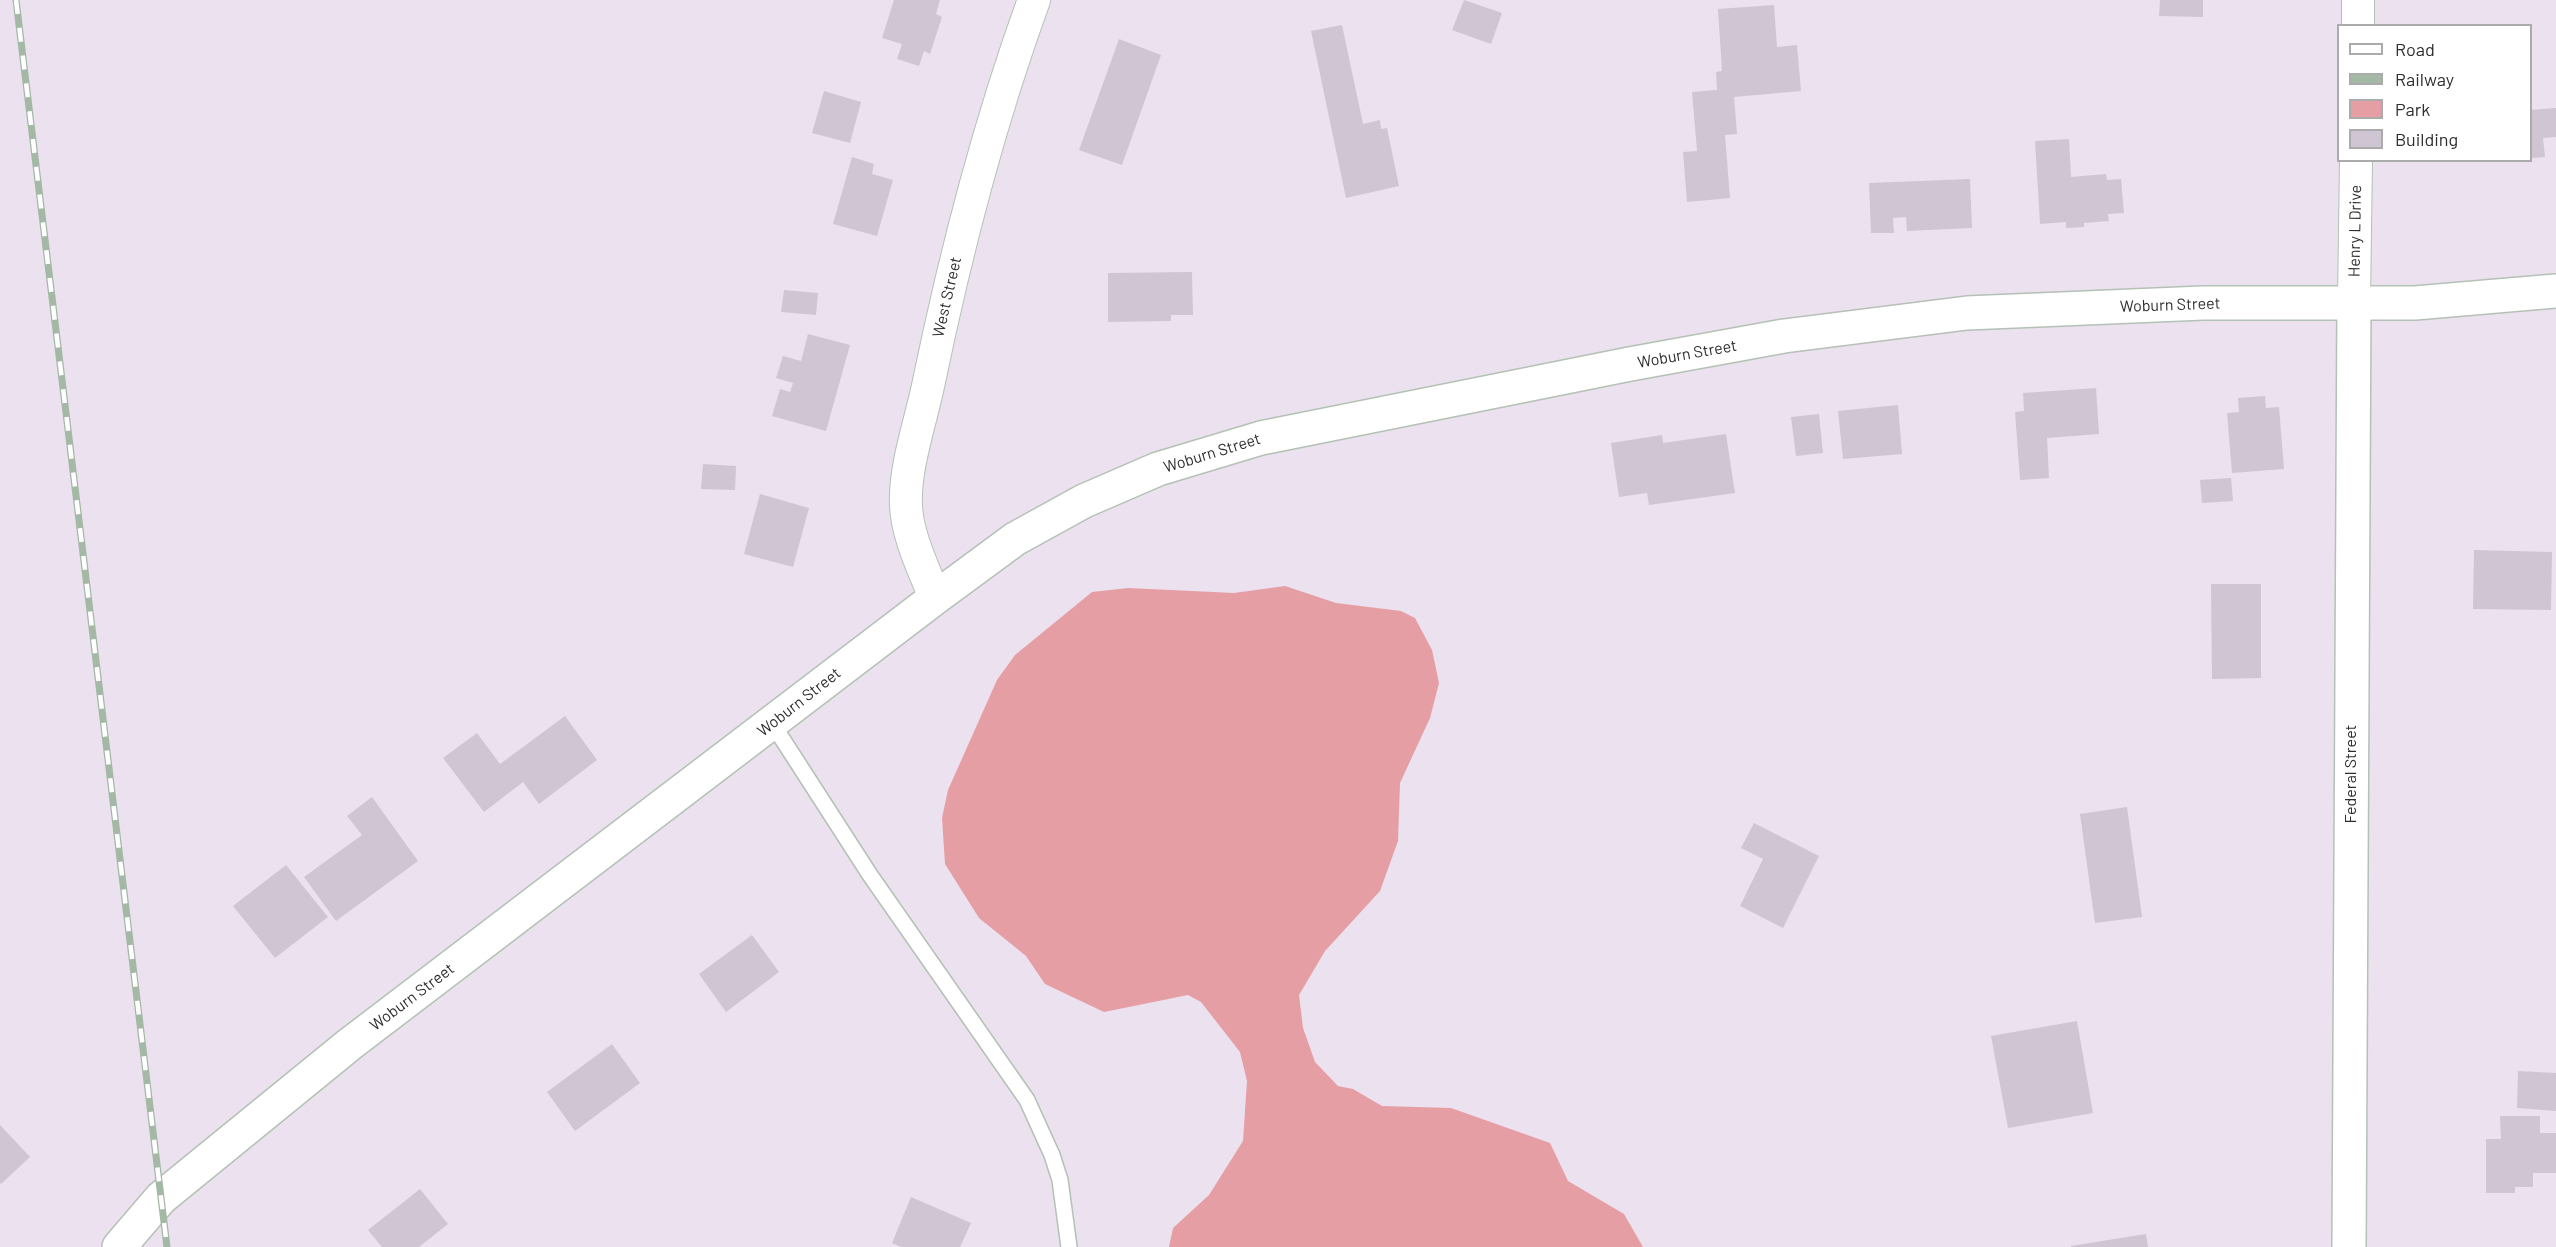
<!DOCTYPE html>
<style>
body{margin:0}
#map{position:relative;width:2556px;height:1247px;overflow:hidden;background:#ece1ef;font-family:Barlow,sans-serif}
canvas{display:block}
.legend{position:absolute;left:2337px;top:24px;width:195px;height:138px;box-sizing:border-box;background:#fff;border:2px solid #ababab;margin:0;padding:8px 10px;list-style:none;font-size:18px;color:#2e2e2e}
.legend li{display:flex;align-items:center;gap:12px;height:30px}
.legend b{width:30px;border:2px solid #ababab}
</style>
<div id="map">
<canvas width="2556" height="1247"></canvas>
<ul class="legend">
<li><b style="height:8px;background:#fff"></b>Road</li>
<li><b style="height:8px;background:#a3b8a5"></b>Railway</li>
<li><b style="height:16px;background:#e59ea4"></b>Park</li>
<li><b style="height:16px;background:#d0c5d2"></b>Building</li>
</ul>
</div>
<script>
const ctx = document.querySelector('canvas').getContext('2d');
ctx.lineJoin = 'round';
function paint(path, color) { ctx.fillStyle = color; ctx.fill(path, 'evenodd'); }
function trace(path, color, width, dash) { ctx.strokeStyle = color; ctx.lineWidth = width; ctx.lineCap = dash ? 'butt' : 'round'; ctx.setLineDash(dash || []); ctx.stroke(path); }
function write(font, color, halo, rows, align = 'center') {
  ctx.font = font + ' Barlow,sans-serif'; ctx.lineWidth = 4.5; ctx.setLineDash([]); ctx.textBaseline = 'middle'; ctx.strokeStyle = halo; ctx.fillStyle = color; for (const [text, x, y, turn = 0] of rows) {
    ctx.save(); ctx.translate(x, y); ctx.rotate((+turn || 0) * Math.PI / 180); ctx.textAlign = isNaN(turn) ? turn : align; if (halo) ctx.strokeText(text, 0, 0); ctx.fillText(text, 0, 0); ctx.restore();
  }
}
const green = new Path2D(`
 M 1285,586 L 1336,603 L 1401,611 L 1415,618 L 1432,650 L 1439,683 L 1430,718 L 1400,783 L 1398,841 L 1380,891 L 1325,951 L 1299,995 L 1303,1028 L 1315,1062 L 1338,1086 L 1353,1089 L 1382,1106 L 1451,1108 L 1550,1143 L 1568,1181 L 1624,1214 L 1643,1247 L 1169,1247 L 1173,1228 L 1209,1195 L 1243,1141 L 1247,1081 L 1240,1052 L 1201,1002 L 1188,995 L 1104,1012 L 1045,984 L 1026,956 L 979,918 L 945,864 L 942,818 L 948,790 L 997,680 L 1015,655 L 1092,592 L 1128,588 L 1234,593 Z`);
const building = new Path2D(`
 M 894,0 L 940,0 L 936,14 L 942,17 L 930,54 L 924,51 L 919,66 L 897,59 L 902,44 L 882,38 Z
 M 1464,0 L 1502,13 L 1491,44 L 1452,30 Z
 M 2160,0 L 2203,0 L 2203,17 L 2159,16 Z
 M 1774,5 L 1777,47 L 1797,45 L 1801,91 L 1734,97 L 1737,134 L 1725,135 L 1730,198 L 1687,202 L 1683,152 L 1697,151 L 1692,92 L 1717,90 L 1716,72 L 1722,71 L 1718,9 Z
 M 1342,25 L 1363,124 L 1380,120 L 1381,129 L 1387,128 L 1399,186 L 1346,198 L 1311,31 Z
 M 1119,39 L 1161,55 L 1122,165 L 1079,150 Z
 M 824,91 L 861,102 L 850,143 L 812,133 Z
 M 2556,108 L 2556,137 L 2543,138 L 2545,157 L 2530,158 L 2530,110 Z
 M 2069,139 L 2071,177 L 2106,174 L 2107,180 L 2121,179 L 2124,213 L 2108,214 L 2109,221 L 2084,223 L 2084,227 L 2066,228 L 2066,222 L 2040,224 L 2035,141 Z
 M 852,157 L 874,164 L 872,174 L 893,180 L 877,236 L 833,224 Z
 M 1970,179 L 1972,228 L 1907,231 L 1906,217 L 1893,218 L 1894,233 L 1871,233 L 1869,183 Z
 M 1192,272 L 1193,315 L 1171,315 L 1171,321 L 1108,322 L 1108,273 Z
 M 784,290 L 818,293 L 816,315 L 781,312 Z
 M 808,334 L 850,345 L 826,431 L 772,416 L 780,389 L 790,392 L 793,383 L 776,378 L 783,356 L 801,361 Z
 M 2096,388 L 2099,434 L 2047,438 L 2049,478 L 2020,480 L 2015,412 L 2024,411 L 2023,393 Z
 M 2265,396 L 2266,408 L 2279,407 L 2284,469 L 2232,473 L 2227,413 L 2239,412 L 2238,398 Z
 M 1898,405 L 1902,454 L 1843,459 L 1838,411 Z
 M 1819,414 L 1823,453 L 1796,456 L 1791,417 Z
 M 1726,434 L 1735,493 L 1649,505 L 1647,493 L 1619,497 L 1611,443 L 1662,435 L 1663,443 Z
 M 703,464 L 736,466 L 735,490 L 701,489 Z
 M 2231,478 L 2233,501 L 2202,503 L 2200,480 Z
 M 760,494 L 809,508 L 793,567 L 744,554 Z
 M 2474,550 L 2552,552 L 2551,610 L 2473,609 Z
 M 2211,584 L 2261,584 L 2261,678 L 2212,679 Z
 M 565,716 L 597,760 L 539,804 L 523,782 L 484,812 L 443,758 L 477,733 L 500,764 Z
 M 372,797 L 418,861 L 336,921 L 304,877 L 362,835 L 347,816 Z
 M 2127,807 L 2142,917 L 2095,923 L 2080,814 Z
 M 1754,823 L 1819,856 L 1783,928 L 1740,906 L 1763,859 L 1741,848 Z
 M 286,865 L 328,917 L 275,958 L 233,906 Z
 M 752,935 L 779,972 L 726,1012 L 699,974 Z
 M 2077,1021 L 2093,1113 L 2008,1128 L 1991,1036 Z
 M 612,1044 L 640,1083 L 575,1131 L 547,1092 Z
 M 2518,1071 L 2556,1073 L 2556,1111 L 2517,1108 Z
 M 2500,1116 L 2540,1116 L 2540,1133 L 2556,1133 L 2556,1173 L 2533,1173 L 2533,1187 L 2515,1187 L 2515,1193 L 2486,1193 L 2486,1139 L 2501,1139 Z
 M 0,1125 L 30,1157 L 1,1184 L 0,1183 Z
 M 420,1189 L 448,1224 L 419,1247 L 382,1247 L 368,1230 Z
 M 911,1197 L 971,1223 L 960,1247 L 901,1247 L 892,1243 Z
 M 2146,1234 L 2148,1247 L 2071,1247 L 2071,1246 Z`);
const lane = new Path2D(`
 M 772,723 L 870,875 L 1027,1100 L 1052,1155 L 1060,1180 L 1069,1247`);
const street = new Path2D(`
 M 2358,26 L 2358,0
 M 2354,301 L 2356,160
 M 935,598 C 924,569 908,538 906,507 C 904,468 920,424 928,386 C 955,255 988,126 1034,0`);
const secondary = new Path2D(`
 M 119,1247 L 161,1198 L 350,1044 L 935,598 L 1015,539 L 1084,501 L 1158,469 L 1261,438 L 1630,364 L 1784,336 L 1967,313 L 2203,303 L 2415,303 L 2556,291
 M 2349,1247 L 2354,301`);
const rail = new Path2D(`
 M 16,0 L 167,1247`);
const streetNames = [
 ["Henry L Drive",2355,231,-89],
 ["West Street",947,297,-77],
 ["Woburn Street",2170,305,-2],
 ["Woburn Street",1687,354,-10],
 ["Woburn Street",1212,453,-17],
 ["Woburn Street",799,702,-38],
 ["Federal Street",2351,774,-90],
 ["Woburn Street",412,997,-37]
];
paint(green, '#e59ea4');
paint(building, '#d0c5d2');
trace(lane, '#b4c1b5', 18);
trace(street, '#b4c1b5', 34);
trace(secondary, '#b4c1b5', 36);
trace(lane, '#fff', 15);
trace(street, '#fff', 32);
trace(secondary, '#fff', 33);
trace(rail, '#a3b8a5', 7);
trace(rail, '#fff', 4.5, [14]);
write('16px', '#2e2e2e', '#fff', streetNames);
</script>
